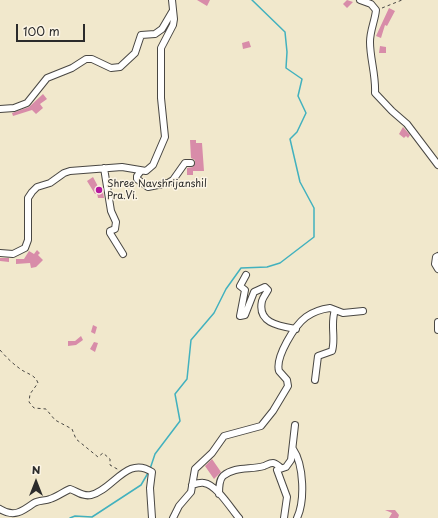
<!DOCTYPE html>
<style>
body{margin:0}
#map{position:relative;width:438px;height:518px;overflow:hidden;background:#f1e8cc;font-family:"Playpen Sans",sans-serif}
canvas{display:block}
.north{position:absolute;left:16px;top:462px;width:40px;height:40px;-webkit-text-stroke:3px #fcf5e5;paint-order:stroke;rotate:0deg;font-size:11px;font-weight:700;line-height:16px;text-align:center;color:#2b2b2b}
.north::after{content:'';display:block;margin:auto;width:14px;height:18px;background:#2b2b2b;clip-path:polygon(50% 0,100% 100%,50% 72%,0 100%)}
.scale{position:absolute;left:16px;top:24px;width:69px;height:18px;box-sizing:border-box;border:2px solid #2b2b2b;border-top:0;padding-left:5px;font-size:12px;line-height:14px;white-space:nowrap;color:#2b2b2b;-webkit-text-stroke:3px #fcf5e5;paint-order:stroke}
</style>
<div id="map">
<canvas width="438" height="518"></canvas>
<div class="north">N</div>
<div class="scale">100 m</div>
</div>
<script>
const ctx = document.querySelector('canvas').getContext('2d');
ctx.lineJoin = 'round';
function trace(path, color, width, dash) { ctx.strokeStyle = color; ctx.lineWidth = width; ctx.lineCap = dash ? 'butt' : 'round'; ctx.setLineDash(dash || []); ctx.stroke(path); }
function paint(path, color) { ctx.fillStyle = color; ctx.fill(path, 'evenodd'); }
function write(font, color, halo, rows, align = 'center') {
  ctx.font = font + ' "Playpen Sans",sans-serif'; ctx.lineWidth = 3; ctx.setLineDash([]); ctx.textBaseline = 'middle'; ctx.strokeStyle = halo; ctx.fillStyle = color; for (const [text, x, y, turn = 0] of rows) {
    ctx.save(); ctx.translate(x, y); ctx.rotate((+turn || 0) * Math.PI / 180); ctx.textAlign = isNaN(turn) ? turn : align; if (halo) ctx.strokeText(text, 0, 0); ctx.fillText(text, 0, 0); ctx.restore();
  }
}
const stream = new Path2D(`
 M 150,469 L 155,454 L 180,421 L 175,394 L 187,379 L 191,340 L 214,313 L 226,289 L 241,268 L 267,267 L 280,263 L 314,237 L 314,208 L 300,182 L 290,139 L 297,132 L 306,113 L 298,96 L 302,79 L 286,68 L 287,52 L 285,32 L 252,0
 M 70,518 L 75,516 L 92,517 L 141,485 L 148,473`);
const building = new Path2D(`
 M 197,0 L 210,0 L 207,6 Z
 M 347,0 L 353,2 L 347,8 L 343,4 Z
 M 389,8 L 395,11 L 387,26 L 385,25 L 381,38 L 376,36 Z
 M 249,41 L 251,47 L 243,49 L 242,43 Z
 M 380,46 L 386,47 L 386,53 L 379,53 Z
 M 43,94 L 47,99 L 40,104 L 43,108 L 36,114 L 32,110 L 13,116 L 12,113 L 29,107 Z
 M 403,127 L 410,135 L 408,138 L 406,136 L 404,138 L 399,134 Z
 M 190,140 L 196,140 L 196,143 L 202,143 L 204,171 L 193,171 L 193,175 L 187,175 L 187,168 L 193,167 L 195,163 L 195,160 L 191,158 Z
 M 93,177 L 101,192 L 103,192 L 104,198 L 98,198 L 97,193 L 95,194 L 87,181 Z
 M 37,250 L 40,253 L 38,255 L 43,260 L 36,267 L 31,268 L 30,263 L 16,264 L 16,259 L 24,259 L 29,251 L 34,254 Z
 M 0,258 L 9,258 L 9,262 L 0,261 Z
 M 93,325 L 97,327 L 95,334 L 91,332 Z
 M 81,336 L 83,340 L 76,345 L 68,346 L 68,341 L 75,341 Z
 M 94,342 L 98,343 L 95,352 L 90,349 Z
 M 212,459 L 221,472 L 214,479 L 205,466 Z
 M 385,510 L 395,510 L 399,515 L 398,518 L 389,518 L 392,513 Z`);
const path = new Path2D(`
 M 382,8 L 402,0
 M 0,350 C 6,357 12,363 19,368 C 26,374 35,374 38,383 L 30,394 L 29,402 L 34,408 L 46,409 L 55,420 L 72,429 L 76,439 L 98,457 L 103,453 L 110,459 L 110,465 L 119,470`);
const minor = new Path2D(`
 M 360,0 L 371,4 L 376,10 C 375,21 370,30 370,42 C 370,59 376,75 375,93 L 392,111 L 407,124 L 438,165
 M 0,109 L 14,108 L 27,103 L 47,78 L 72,68 L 86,59 L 92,59 L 111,68 L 120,67 L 135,53 L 141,35 L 155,34 L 162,29 L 172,12
 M 104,168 L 111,211 L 116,222 L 115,229 L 110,231 L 110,233 L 123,254
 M 141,171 L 137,176 L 137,179 L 148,187 L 168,183 L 173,180 L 185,163 L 191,163
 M 0,253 L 13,254 L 25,248 L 28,240 L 28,198 L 32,192 L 37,187 L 50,183 L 64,173 L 70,171 L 122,167 L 146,171 L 153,165 L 165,137 L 161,98 L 161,48 L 173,25 L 174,19 L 172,0
 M 438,256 L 436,257 L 435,264 L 438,269
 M 246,275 L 240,286 L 245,290 L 240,316 L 245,315 L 254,292 L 265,287 L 268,290 C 266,294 263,297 262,301 C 257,323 279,326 296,329
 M 438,322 L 438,330
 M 315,380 L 318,356 L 332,351 C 336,338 330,324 335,310
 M 293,449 C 304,465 305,501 297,518
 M 192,485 C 195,484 201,482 204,483 C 217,485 231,509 239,518
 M 219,494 C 219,488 219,480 223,476 C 235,466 250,470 264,466 C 267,465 269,463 273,463 C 276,463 278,466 281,468
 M 0,509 C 14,518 23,511 34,503 C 39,500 45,501 50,499 C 57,497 63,492 70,489 C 77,491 82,497 91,495 C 113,490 127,455 152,472 L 150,488 L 152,518
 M 173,518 L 179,506 L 191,492 L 195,469 L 212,453 L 224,436 L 261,426 L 273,411 L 288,386 L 287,380 L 279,371 C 275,357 295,325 306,317 C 313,312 322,309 330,308 L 343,313 L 363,311
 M 284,518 L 287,497 L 277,470 L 286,467 L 291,460 L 295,425`);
const markers = [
 [99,190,4,"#b5179e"]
];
const poiNames = [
 ["Shree Navshrijanshil",107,184],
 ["Pra.Vi.",107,196]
];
trace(stream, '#42b1be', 1.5);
paint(building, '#d88ca9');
trace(minor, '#494743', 8);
trace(path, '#494743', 1, [3, 3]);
trace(minor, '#fff', 6);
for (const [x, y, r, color] of markers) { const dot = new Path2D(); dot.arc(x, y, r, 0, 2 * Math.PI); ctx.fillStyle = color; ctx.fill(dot); trace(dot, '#fcf5e5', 1.5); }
write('10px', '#2b2b2b', '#fcf5e5', poiNames, 'left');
</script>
